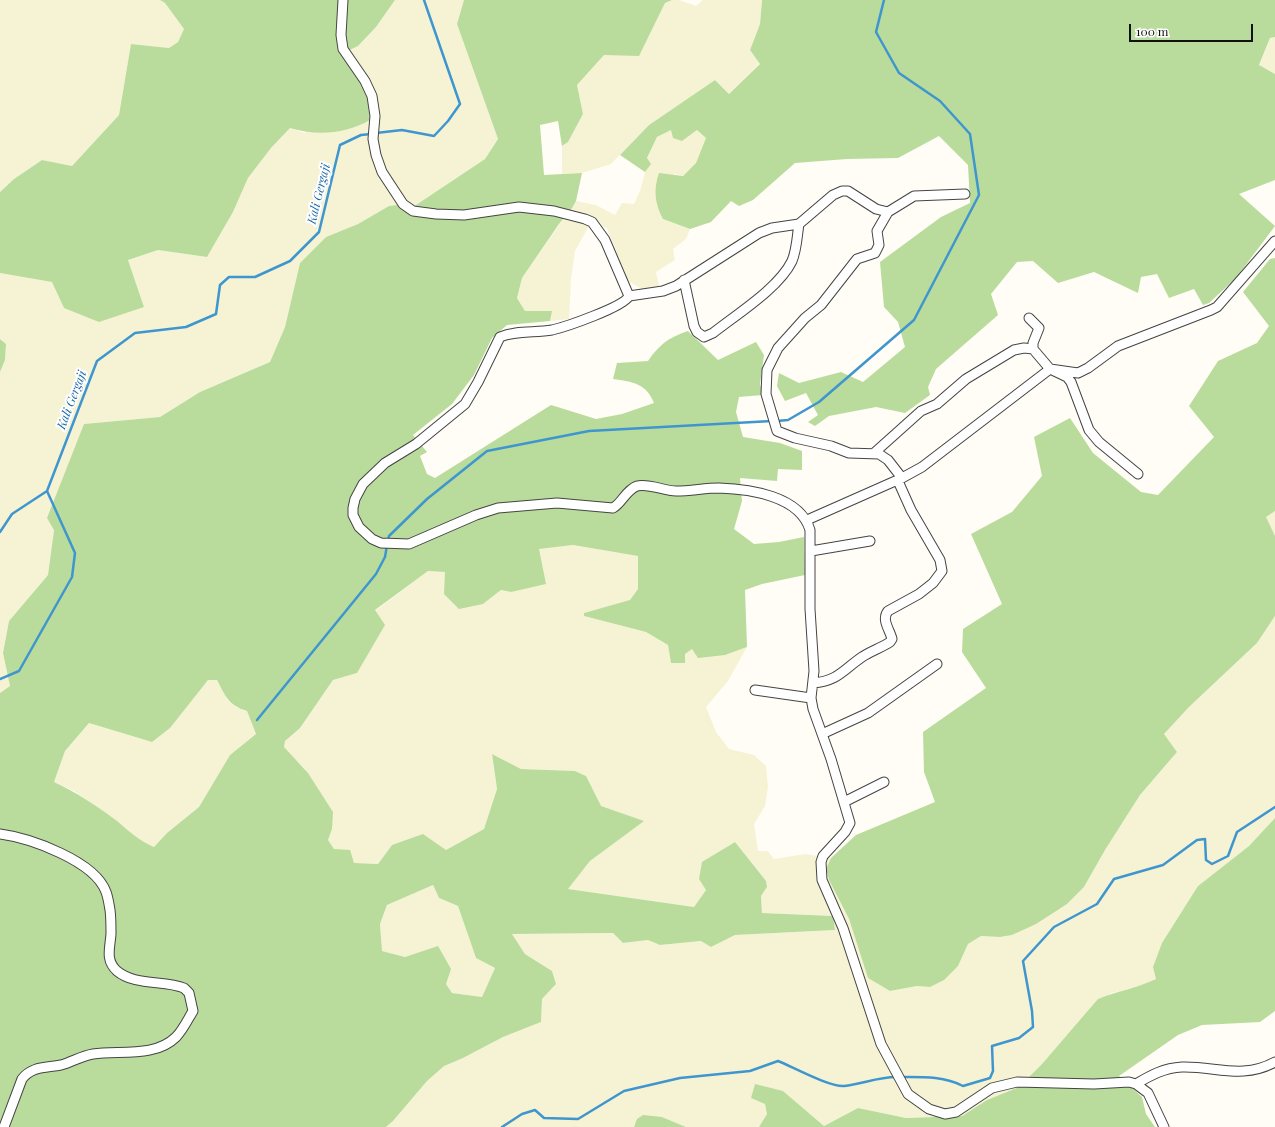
<!DOCTYPE html>
<style>
body{margin:0}
#map{position:relative;width:1275px;height:1127px;overflow:hidden;background:#fffdf5;font-family:"Playfair Display",serif}
canvas{display:block}
.scale{position:absolute;left:1129px;top:24px;width:124px;height:18px;box-sizing:border-box;border:2px solid #111;border-top:0;padding-left:5px;font-size:12px;line-height:14px;white-space:nowrap;color:#111;-webkit-text-stroke:3px #fff;paint-order:stroke}
</style>
<div id="map">
<canvas width="1275" height="1127"></canvas>
<div class="scale">100 m</div>
</div>
<script>
const ctx = document.querySelector('canvas').getContext('2d');
ctx.lineJoin = 'round';
function paint(path, color) { ctx.fillStyle = color; ctx.fill(path, 'evenodd'); }
function trace(path, color, width, dash) { ctx.strokeStyle = color; ctx.lineWidth = width; ctx.lineCap = dash ? 'butt' : 'round'; ctx.setLineDash(dash || []); ctx.stroke(path); }
function write(font, color, halo, rows, align = 'center') {
  ctx.font = font + ' "Playfair Display",serif'; ctx.lineWidth = 4; ctx.setLineDash([]); ctx.textBaseline = 'middle'; ctx.strokeStyle = halo; ctx.fillStyle = color; for (const [text, x, y, turn = 0] of rows) {
    ctx.save(); ctx.translate(x, y); ctx.rotate((+turn || 0) * Math.PI / 180); ctx.textAlign = isNaN(turn) ? turn : align; if (halo) ctx.strokeText(text, 0, 0); ctx.fillText(text, 0, 0); ctx.restore();
  }
}
const farmland = new Path2D(`
 M 0,0 L 160,0 L 165,3 L 184,29 L 178,42 L 169,48 L 131,44 L 119,115 L 72,166 L 42,160 L 14,179 L 0,192 Z
 M 395,0 L 464,0 L 457,24 L 498,139 L 485,159 L 407,211 L 389,206 L 358,224 L 326,237 L 300,263 L 285,327 L 270,362 L 200,392 L 160,417 L 84,424 L 54,530 L 48,575 L 9,621 L 3,653 L 10,686 L 0,693 L 0,372 L 5,360 L 6,344 L 0,339 L 0,273 L 53,282 L 64,308 L 136,309 L 144,307 L 128,260 L 158,250 L 207,257 L 233,212 L 248,178 L 271,148 L 290,128 L 305,133 L 341,54 L 358,46 L 376,27 Z
 M 672,0 L 679,0 L 696,6 L 703,0 L 762,0 L 760,24 L 750,50 L 760,63 L 729,94 L 715,80 L 649,125 L 611,164 L 582,173 L 562,174 L 562,146 L 568,142 L 583,114 L 577,85 L 604,55 L 639,55 L 665,3 Z
 M 1275,37 L 1275,74 L 1259,66 L 1270,38 Z
 M 671,130 L 682,141 L 697,130 L 706,138 L 696,164 L 683,176 L 674,174 L 663,219 L 690,229 L 686,239 L 673,249 L 675,260 L 656,272 L 659,286 L 642,289 L 628,281 L 607,228 L 589,226 L 575,251 L 571,279 L 569,319 L 550,321 L 551,311 L 525,311 L 517,298 L 522,278 L 576,201 L 596,205 L 615,215 L 622,203 L 634,204 L 640,191 L 645,172 L 650,164 L 647,159 L 657,137 Z
 M 1275,511 L 1275,536 L 1265,517 Z
 M 573,545 L 639,556 L 638,589 L 630,601 L 584,613 L 584,616 L 646,632 L 668,645 L 671,662 L 692,649 L 725,655 L 747,647 L 728,681 L 706,707 L 716,732 L 729,749 L 754,755 L 766,766 L 768,787 L 765,806 L 754,824 L 758,851 L 768,851 L 774,859 L 805,854 L 831,858 L 826,869 L 829,880 L 849,919 L 868,978 L 890,991 L 917,986 L 930,987 L 958,966 L 968,944 L 981,936 L 1000,937 L 1012,935 L 1067,904 L 1084,887 L 1105,850 L 1140,795 L 1177,752 L 1164,734 L 1189,707 L 1257,643 L 1275,616 L 1275,818 L 1249,846 L 1198,886 L 1156,979 L 1143,986 L 1111,993 L 1062,1041 L 1042,1064 L 1019,1087 L 987,1100 L 962,1116 L 906,1118 L 858,1108 L 824,1126 L 783,1091 L 751,1098 L 765,1103 L 767,1114 L 759,1127 L 686,1127 L 662,1117 L 634,1125 L 634,1127 L 386,1127 L 393,1121 L 427,1081 L 444,1065 L 463,1058 L 503,1037 L 541,1022 L 542,999 L 556,984 L 552,971 L 525,954 L 512,934 L 613,933 L 623,943 L 648,940 L 660,945 L 702,941 L 711,947 L 735,935 L 835,930 L 833,916 L 762,913 L 761,896 L 767,887 L 735,842 L 719,852 L 706,890 L 694,907 L 568,889 L 590,861 L 643,821 L 600,806 L 586,776 L 575,771 L 521,769 L 492,754 L 497,789 L 484,829 L 464,840 L 446,850 L 392,845 L 378,864 L 354,863 L 334,849 L 328,840 L 332,829 L 319,791 L 305,769 L 288,753 L 284,747 L 285,741 L 300,728 L 333,680 L 357,673 L 375,611 L 428,571 L 445,572 L 483,604 L 501,590 L 511,592 L 538,549 Z
 M 208,680 L 217,680 L 228,701 L 236,707 L 247,711 L 256,734 L 230,755 L 199,807 L 167,833 L 154,847 L 142,842 L 115,820 L 74,791 L 54,782 L 65,751 L 89,723 L 152,742 Z
 M 433,885 L 439,898 L 458,906 L 476,958 L 495,968 L 482,997 L 452,993 L 446,984 L 438,947 L 405,957 L 382,951 L 380,924 L 387,905 Z`);
const forest = new Path2D(`
 M 160,0 L 395,0 L 376,27 L 358,46 L 341,54 L 355,70 L 368,95 L 370,120 C 346,134 316,136 290,128 L 271,148 L 248,178 L 233,212 L 207,257 L 158,250 L 128,260 L 144,307 L 99,322 L 64,308 L 52,282 L 0,273 L 0,192 L 14,179 L 42,160 L 72,166 L 119,115 L 131,44 L 169,48 L 178,42 L 184,29 L 165,3 Z
 M 464,0 L 672,0 L 665,3 L 639,56 L 604,55 L 577,85 L 583,114 L 568,142 L 562,146 L 558,121 L 540,125 L 544,175 L 582,173 L 576,201 L 572,208 L 559,224 L 522,278 L 517,298 L 525,311 L 552,311 L 550,321 L 507,325 L 492,338 L 474,375 L 452,404 L 413,435 L 427,452 L 420,456 L 427,474 L 435,478 L 551,405 L 596,419 L 622,414 L 654,403 C 646,383 633,382 613,379 L 617,363 L 648,361 C 660,344 668,338 688,331 L 718,360 L 756,342 L 764,355 L 760,384 L 763,395 L 739,397 L 736,412 L 743,437 L 780,443 L 802,451 L 802,470 L 778,469 L 777,481 L 740,478 L 742,501 L 734,529 L 754,544 L 779,542 L 804,537 L 805,575 L 762,584 L 745,590 L 747,647 L 725,655 L 698,658 L 692,649 L 685,654 L 685,663 L 671,663 L 668,645 L 646,632 L 584,616 L 584,613 L 630,600 L 638,589 L 638,556 L 573,545 L 539,549 L 546,584 L 511,592 L 501,590 L 483,604 L 459,609 L 444,594 L 445,572 L 428,571 L 375,610 L 385,625 L 357,673 L 333,680 L 300,728 L 285,741 L 284,747 L 308,773 L 333,812 L 332,829 L 328,840 L 334,849 L 350,850 L 354,863 L 378,864 L 392,845 L 423,834 L 446,850 L 484,829 L 497,789 L 492,754 L 521,769 L 575,771 L 586,776 L 601,806 L 644,821 L 590,861 L 568,889 L 694,907 L 706,890 L 699,879 L 702,862 L 735,842 L 766,881 L 767,887 L 761,896 L 762,913 L 833,916 L 835,930 L 735,935 L 711,947 L 701,941 L 660,945 L 648,940 L 623,943 L 613,933 L 512,934 L 525,954 L 552,971 L 556,984 L 542,999 L 541,1022 L 503,1037 L 463,1058 L 444,1066 L 427,1081 L 393,1121 L 386,1127 L 0,1127 L 0,693 L 10,686 L 3,653 L 9,621 L 48,575 L 54,530 L 47,518 L 84,424 L 160,417 L 200,392 L 270,362 L 285,327 L 300,263 L 326,237 L 358,224 L 389,206 L 397,205 L 407,211 L 485,159 L 498,139 L 457,24 ZM 208,680 L 217,680 C 226,697 228,705 247,711 L 256,734 L 230,755 L 199,807 L 167,833 L 154,847 C 139,841 129,831 117,821 C 97,806 76,792 54,782 L 65,751 L 89,723 L 152,742 L 170,728 ZM 433,885 L 439,898 L 458,906 L 476,958 L 495,968 L 482,997 L 452,993 L 446,984 L 451,969 L 438,946 L 405,957 L 382,951 L 380,924 L 387,905 Z
 M 762,0 L 1275,0 L 1275,37 L 1270,38 L 1259,65 L 1275,74 L 1275,180 L 1239,194 L 1275,226 L 1236,278 L 1209,303 L 1203,305 L 1194,289 L 1169,298 L 1157,274 L 1141,277 L 1138,293 L 1094,272 L 1058,283 L 1033,261 L 1017,262 L 991,294 L 998,315 L 936,369 L 928,387 L 930,395 L 905,413 L 876,407 L 829,416 L 815,426 L 808,422 L 818,415 L 806,393 L 785,401 L 777,386 L 779,373 L 799,383 L 841,372 L 863,382 L 905,347 L 898,322 L 884,307 L 880,262 L 941,217 L 970,203 L 968,165 L 939,136 L 898,158 L 847,159 L 795,163 L 753,200 L 739,206 L 731,201 L 711,222 L 690,229 L 663,219 C 655,204 653,190 659,173 L 683,176 L 696,163 L 706,138 L 697,130 L 682,141 L 673,138 L 671,130 L 657,137 L 647,158 L 651,164 L 645,172 L 620,155 L 649,125 L 715,80 L 729,94 L 760,64 L 750,50 L 760,24 Z
 M 1275,258 L 1275,511 L 1266,517 L 1275,536 L 1275,616 L 1257,643 L 1189,707 L 1164,734 L 1177,752 L 1140,795 L 1105,850 L 1084,887 L 1067,904 L 1036,924 L 1012,935 L 1000,937 L 981,936 L 968,944 L 958,966 L 944,980 L 930,987 L 917,986 L 890,991 L 868,978 L 849,919 L 829,880 L 826,869 L 831,858 L 856,835 L 935,802 L 924,772 L 923,732 L 986,688 L 962,652 L 963,629 L 1002,604 L 971,534 L 1012,512 L 1042,476 L 1034,437 L 1070,418 L 1093,453 L 1141,492 L 1158,495 L 1214,437 L 1189,406 L 1218,361 L 1257,343 L 1269,326 L 1243,292 L 1270,259 Z
 M 0,339 L 6,344 L 5,360 L 0,372 Z
 M 1275,818 L 1275,1011 L 1260,1022 L 1202,1025 L 1178,1035 L 1119,1076 L 1142,1097 L 1146,1114 L 1155,1127 L 759,1127 L 767,1114 L 765,1104 L 751,1098 L 755,1084 L 783,1091 L 824,1126 L 858,1108 L 906,1118 L 962,1116 L 987,1100 L 1019,1087 L 1042,1064 L 1098,999 C 1117,991 1138,988 1156,979 L 1153,967 L 1162,943 L 1198,886 L 1249,846 Z
 M 643,1115 L 662,1117 L 686,1127 L 634,1127 L 637,1119 Z`);
const stream = new Path2D(`
 M 376,133 L 402,130 L 434,136 L 448,121 L 460,104 L 424,0
 M 777,421 L 788,420 L 819,402 L 914,320 L 979,195 L 970,134 L 940,101 L 899,73 L 876,32 L 884,0
 M 0,532 L 12,514 L 47,491 L 97,361 L 135,333 L 186,327 L 216,314 L 220,285 L 229,277 L 255,277 L 290,261 L 319,232 L 340,145 L 361,135 L 371,134
 M 388,540 L 389,536 L 427,499 L 487,451 L 589,431 L 772,421
 M 0,679 L 19,671 L 72,577 L 75,553 L 47,491
 M 257,720 L 376,574 L 385,557 L 387,545
 M 901,1077 C 922,1077 944,1076 963,1086 L 990,1078 L 993,1071 L 992,1046 L 1019,1038 L 1033,1027 L 1032,1011 L 1023,961 L 1054,927 L 1097,904 L 1114,879 L 1163,865 L 1197,840 L 1205,839 L 1206,860 L 1212,864 L 1228,856 L 1237,832 L 1275,807
 M 502,1127 L 522,1114 L 535,1110 L 544,1118 L 578,1119 L 624,1091 L 680,1078 L 750,1071 L 778,1061 C 793,1067 829,1087 844,1086 C 862,1084 878,1077 896,1077`);
const minor = new Path2D(`
 M 343,0 L 341,35 L 343,49 L 365,81 L 372,96 L 375,116 L 373,139 L 376,155 L 382,172 L 403,204 L 413,211 L 436,214 L 464,215 L 519,207 L 554,211 L 585,219 L 592,222 L 605,240 L 629,296 C 624,307 565,327 552,330 C 535,333 516,330 500,337 L 478,382 L 465,404 L 416,444 L 385,463 L 363,484 L 355,499 L 353,508 L 353,515 L 359,527 L 372,539 L 381,543 L 409,544 L 476,515 L 498,508 L 557,503 L 613,508 C 622,503 626,490 637,486 C 649,483 664,491 676,491 C 691,491 705,488 719,488 C 750,489 800,496 810,530 L 810,609 L 814,671 L 811,698 L 813,709 L 831,759 L 850,823 L 845,832 L 823,856 L 821,862 L 822,880 L 843,928 L 881,1044 L 908,1094 L 929,1109 L 945,1114 L 956,1112 L 992,1088 L 1017,1082 L 1094,1084 L 1129,1082 L 1136,1084 L 1148,1093 L 1164,1127
 M 888,212 L 877,231 L 879,245 L 875,253 L 857,259 L 821,305 L 805,318 L 778,348 L 767,370 L 766,394 L 777,431 L 795,438 L 831,446 L 849,453 L 879,454 L 888,460 L 902,478
 M 684,280 L 694,326 L 697,332 L 704,337 L 713,333 C 737,314 779,288 792,261 C 797,249 797,236 799,224 L 833,195 L 842,191 L 848,191 L 876,209 L 888,212 L 914,196 L 965,194
 M 629,296 L 663,291 L 676,286 L 759,233 L 772,228 L 799,224
 M 1029,318 L 1039,328 L 1033,343 L 1033,349 L 1050,369 L 1067,377 L 1071,382 L 1089,430 L 1099,442 L 1138,474
 M 873,454 L 921,411 L 937,404 L 966,379 L 1014,350 L 1024,348 L 1033,349
 M 807,520 L 902,478 L 922,467 L 1050,369 L 1078,373 L 1088,368 L 1118,346 L 1211,310 L 1217,307 L 1275,241
 M 811,551 L 870,541
 M 813,683 C 838,681 843,670 862,657 C 871,651 881,648 890,642 L 892,639 C 890,630 881,620 888,611 L 919,594 L 933,583 L 942,571 L 940,560 L 911,510 L 898,481
 M 755,690 L 811,698
 M 822,734 L 868,713 L 937,664
 M 844,802 L 884,782
 M 0,834 C 30,838 95,861 106,892 C 108,897 109,904 110,910 C 111,917 111,926 111,934 C 110,948 105,960 117,971 C 135,986 164,980 184,988 L 189,993 L 193,1011 C 188,1019 183,1030 176,1037 C 155,1058 119,1050 93,1054 C 81,1056 72,1062 61,1065 C 46,1068 32,1066 22,1079 L 4,1127
 M 1136,1084 C 1151,1075 1164,1068 1182,1067 C 1216,1066 1242,1080 1275,1062`);
const waterNames = [
 ["Kali Gergaji",319,194,-76],
 ["Kali Gergaji",72,400,-69]
];
paint(farmland, '#f6f3d4');
paint(forest, '#b9dc9c');
trace(stream, '#3f96cf', 2.5);
trace(minor, '#444', 11);
trace(minor, '#fff', 9);
write('italic 12px', '#1768a6', '#fff', waterNames);
</script>
